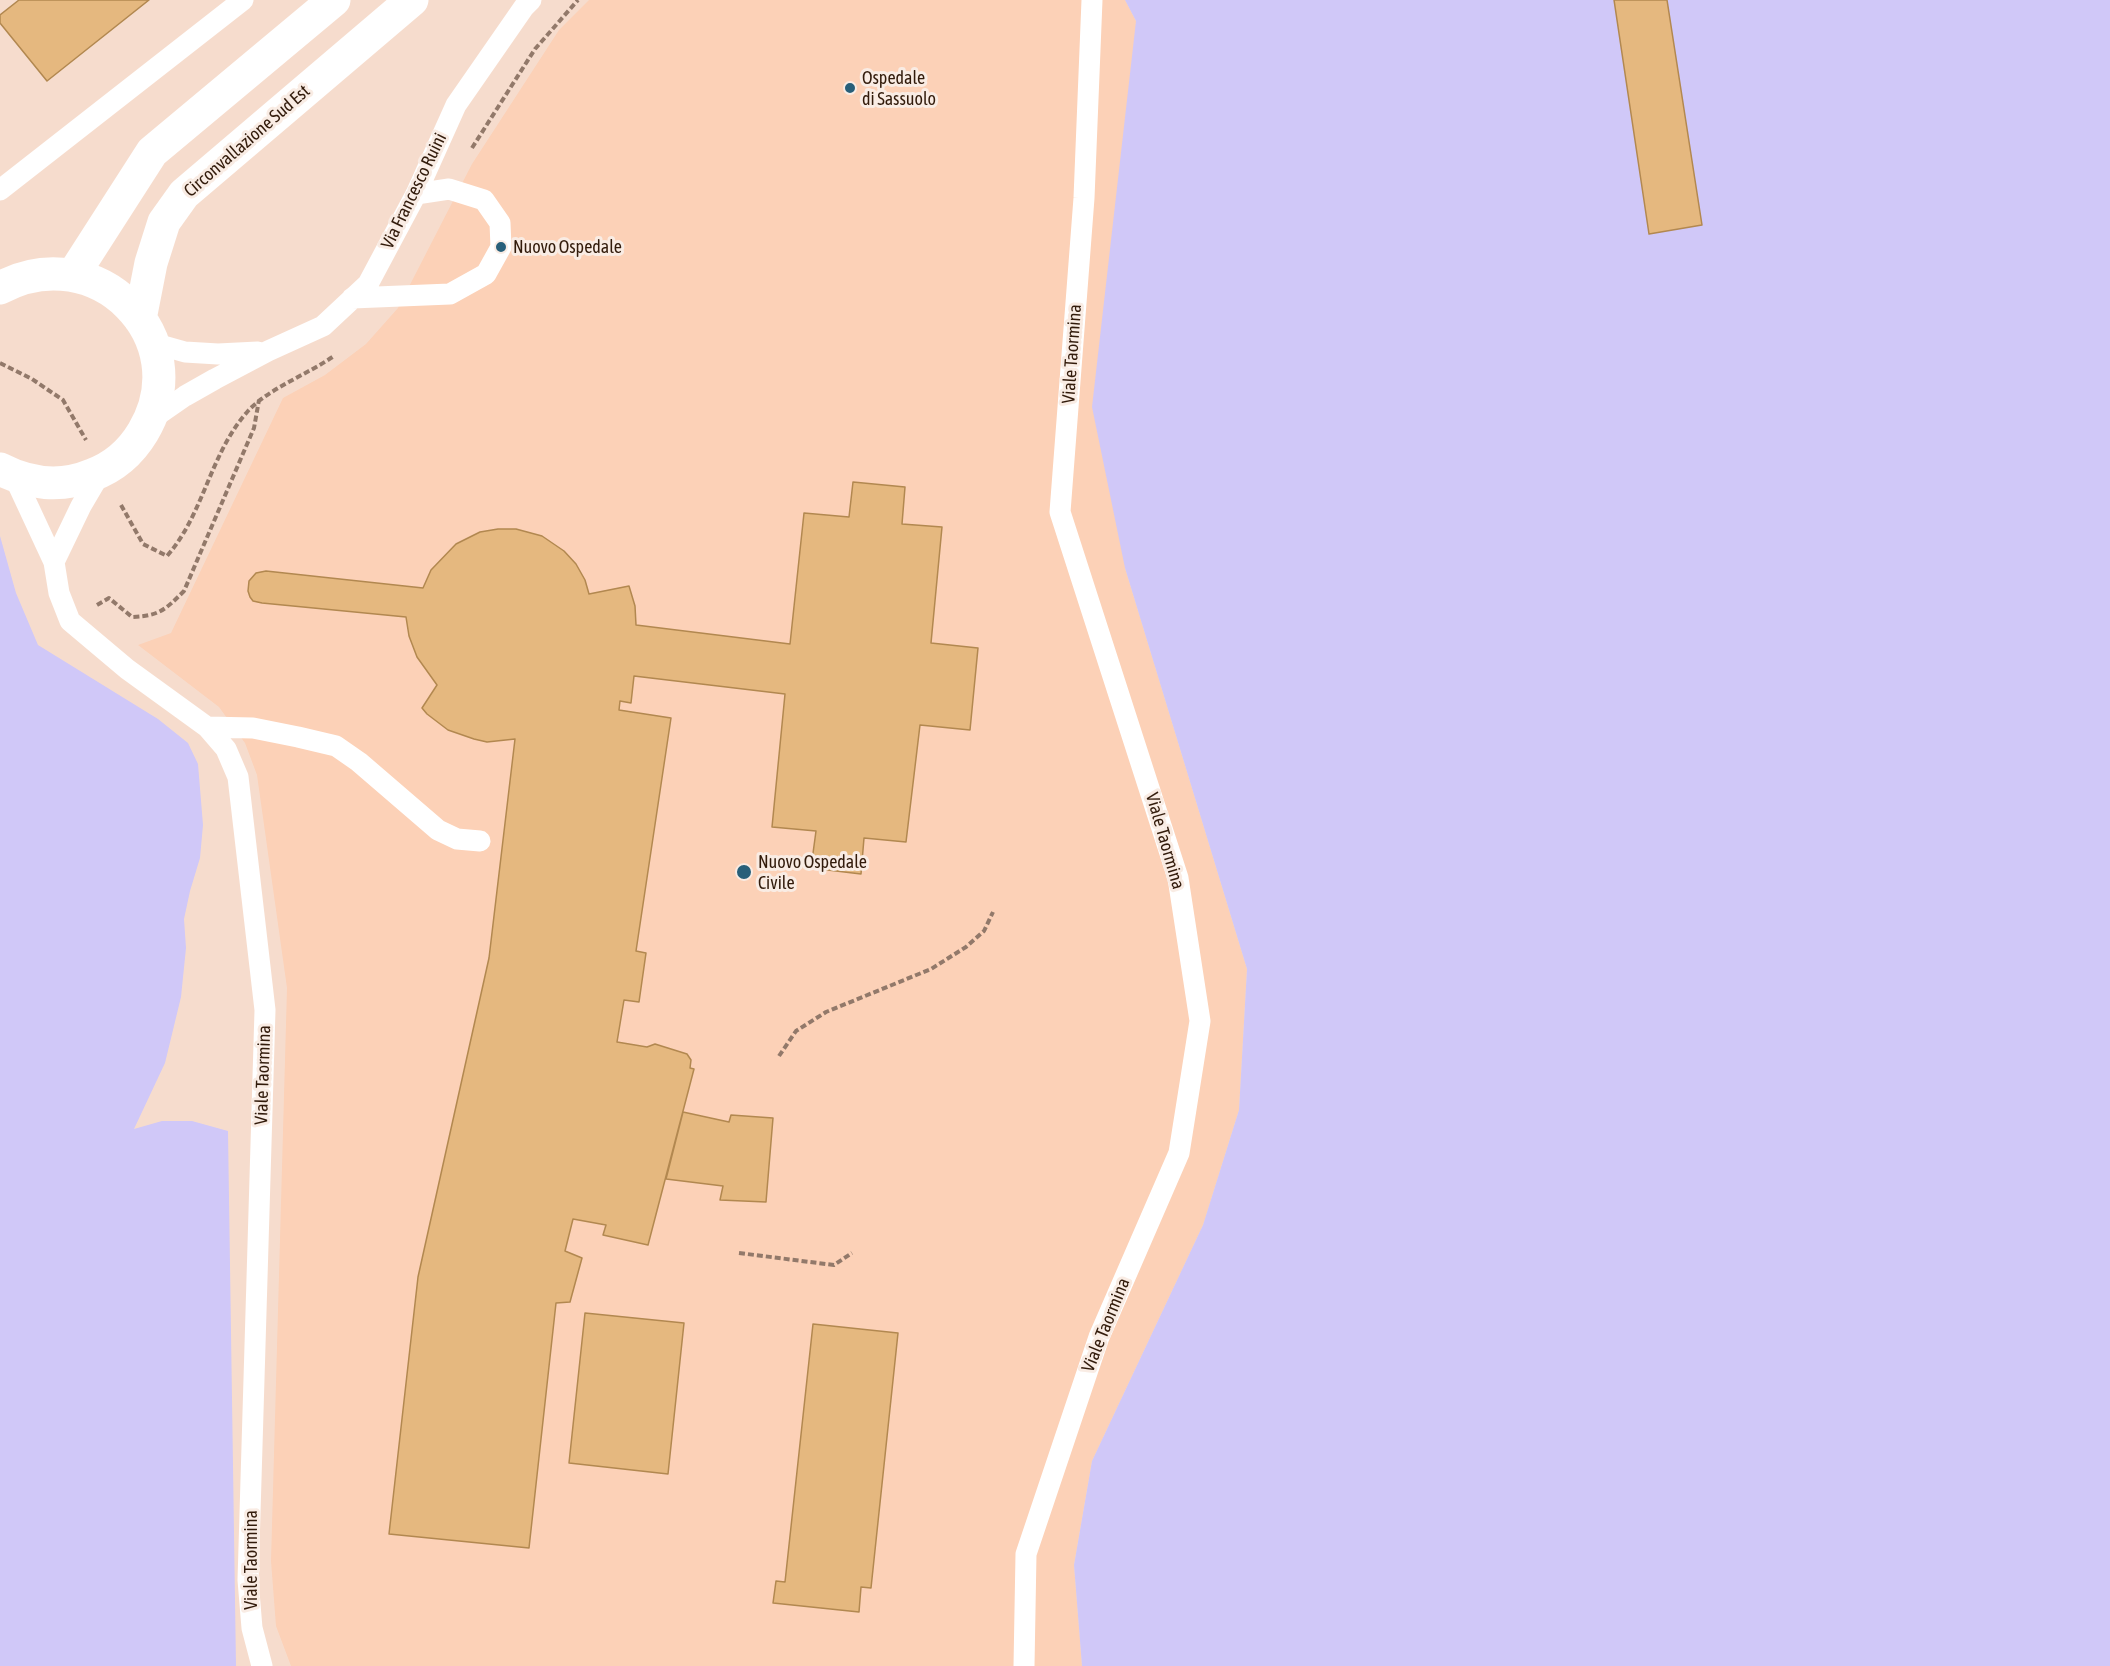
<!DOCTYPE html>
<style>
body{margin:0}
canvas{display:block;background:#f6dccd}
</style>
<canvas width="2110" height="1666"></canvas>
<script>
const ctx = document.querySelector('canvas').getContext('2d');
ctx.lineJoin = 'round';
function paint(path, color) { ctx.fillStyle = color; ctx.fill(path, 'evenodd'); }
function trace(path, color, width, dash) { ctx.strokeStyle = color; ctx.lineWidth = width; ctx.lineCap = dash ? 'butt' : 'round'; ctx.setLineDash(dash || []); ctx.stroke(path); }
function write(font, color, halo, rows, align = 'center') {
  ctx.font = font + ' "Asap Condensed",sans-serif'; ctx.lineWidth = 6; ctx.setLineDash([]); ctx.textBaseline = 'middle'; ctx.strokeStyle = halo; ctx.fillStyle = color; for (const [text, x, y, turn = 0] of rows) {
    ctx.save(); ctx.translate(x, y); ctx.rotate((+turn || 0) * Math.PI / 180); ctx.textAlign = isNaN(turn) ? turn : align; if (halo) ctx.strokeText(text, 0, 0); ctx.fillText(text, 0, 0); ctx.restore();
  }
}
const built = new Path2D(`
 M 589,0 L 1125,0 L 1136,21 L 1125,568 L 1247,969 L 1239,1110 L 1203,1225 L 1092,1461 L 1074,1565 L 1082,1666 L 291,1666 L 276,1626 L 271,1561 L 287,988 L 257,775 L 245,743 L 219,707 L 138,645 L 171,633 L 283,398 L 325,375 L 366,344 L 398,308 L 472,164 L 559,30 Z`);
const green = new Path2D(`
 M 1125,0 L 2110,0 L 2110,1666 L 1082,1666 L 1074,1565 L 1092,1461 L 1203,1225 L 1239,1110 L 1247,969 L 1125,568 L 1092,407 L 1136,21 Z
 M 0,536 L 16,593 L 38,645 L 158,719 L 188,743 L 198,764 L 203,825 L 200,858 L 190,891 L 184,919 L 186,948 L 181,997 L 165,1063 L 134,1129 L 162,1121 L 192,1121 L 228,1131 L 236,1666 L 0,1666 Z`);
const building = new Path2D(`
 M 19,0 L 149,0 L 47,81 L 0,23 L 0,15 Z
 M 1614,0 L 1667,0 L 1702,225 L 1649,234 Z
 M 853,482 L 905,487 L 902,524 L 942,527 L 931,643 L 978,648 L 970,730 L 920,725 L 906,842 L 864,838 L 861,874 L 811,868 L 816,831 L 772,827 L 785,694 L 634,676 L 631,703 L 620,701 L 619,710 L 671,718 L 636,951 L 646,953 L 639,1002 L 624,1000 L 617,1042 L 647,1047 L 655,1044 L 687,1054 L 691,1060 L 690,1068 L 694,1069 L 648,1245 L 603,1235 L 606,1225 L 573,1219 L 565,1251 L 582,1258 L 570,1302 L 556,1303 L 529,1548 L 389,1534 L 418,1277 L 489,958 L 515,739 L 487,742 L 474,739 L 448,730 L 427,714 L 422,708 L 437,685 L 417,657 L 409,636 L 406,617 L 262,603 L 253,601 L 250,597 L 248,591 L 249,581 L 256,573 L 266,571 L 423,588 L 431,570 L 456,544 L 480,532 L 498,529 L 516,529 L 542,536 L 564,551 L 576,564 L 585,580 L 589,594 L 629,586 L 635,606 L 636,625 L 790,644 L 804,513 L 849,517 Z
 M 683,1112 L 729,1122 L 731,1115 L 773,1118 L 766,1202 L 720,1200 L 723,1186 L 666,1179 Z
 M 585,1313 L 684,1323 L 668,1474 L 569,1463 Z
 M 813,1324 L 898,1333 L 871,1588 L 861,1587 L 859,1612 L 773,1603 L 776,1581 L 785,1582 Z`);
const path = new Path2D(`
 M 472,148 L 535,49 L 578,0
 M 0,363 L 32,379 L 63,400 L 86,440
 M 121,505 L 143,544 L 167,556 C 204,514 210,453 248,411 C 268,389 308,374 334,356
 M 97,605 L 109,598 L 132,617 C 159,616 165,610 184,591 L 254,428 L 259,400
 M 779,1056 L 796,1031 L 826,1012 L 931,969 L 966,947 L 984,931 L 993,912
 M 739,1253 L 834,1265 L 852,1253`);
const lane = new Path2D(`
 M 0,190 L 243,0
 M 352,298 L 450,294 L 486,274 L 501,247 L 500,223 L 484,200 L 449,189 L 416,194
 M 153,343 L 185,352 L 218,354 L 258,352
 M 149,421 L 185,396 L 215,379 L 268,351 L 323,326 L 368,284 L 416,194 L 456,105 L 524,7 L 531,0
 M 14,476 L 54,562 L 81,506 L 101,472
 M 54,562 L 59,593 L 70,621 L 127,669 L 207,727 L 226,749 L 238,777 L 265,1010 L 248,1580 L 252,1628 L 262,1666
 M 207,727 L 253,728 L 298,737 L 336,746 L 359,762 L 438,830 L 457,839 L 480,841
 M 1024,1666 L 1026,1554 L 1099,1337 L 1179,1153 L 1200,1021 L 1178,878 L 1060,512 L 1084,198 L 1092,0`);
const secondary = new Path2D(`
 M 73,275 L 152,152 L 334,0
 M 0,288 C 96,236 199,338 143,432 C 131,452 114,467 92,475 C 61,488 29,484 0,469
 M 140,319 L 151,263 L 164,222 L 184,194 L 412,0`);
const markers = [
 [850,88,6,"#285f79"],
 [501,247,6,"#285f79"],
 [744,872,8,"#285f79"]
];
const poiNames = [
 ["Ospedale",862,78],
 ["di Sassuolo",862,99],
 ["Nuovo Ospedale",513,247],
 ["Nuovo Ospedale",758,862],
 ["Civile",758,883]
];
const streetNames = [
 ["Circonvallazione Sud Est",247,141,-41],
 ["Via Francesco Ruini",414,191,-64],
 ["Viale Taormina",1072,354,-86],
 ["Viale Taormina",1165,841,74],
 ["Viale Taormina",263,1075,-88],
 ["Viale Taormina",1106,1325,-68],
 ["Viale Taormina",251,1560,-90]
];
paint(built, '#fcd1b7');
paint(green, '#d0c8f8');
paint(building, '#e5b87f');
trace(building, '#b28850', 1.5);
trace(path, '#92796a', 4, [6, 3]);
trace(lane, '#fff', 21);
trace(secondary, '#fff', 33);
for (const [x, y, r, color] of markers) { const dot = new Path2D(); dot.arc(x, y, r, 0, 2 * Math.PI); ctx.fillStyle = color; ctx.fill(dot); trace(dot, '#f9ece4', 2); }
write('18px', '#321b0b', '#f9ece4', poiNames, 'left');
write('18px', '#321b0b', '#f9ece4', streetNames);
</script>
